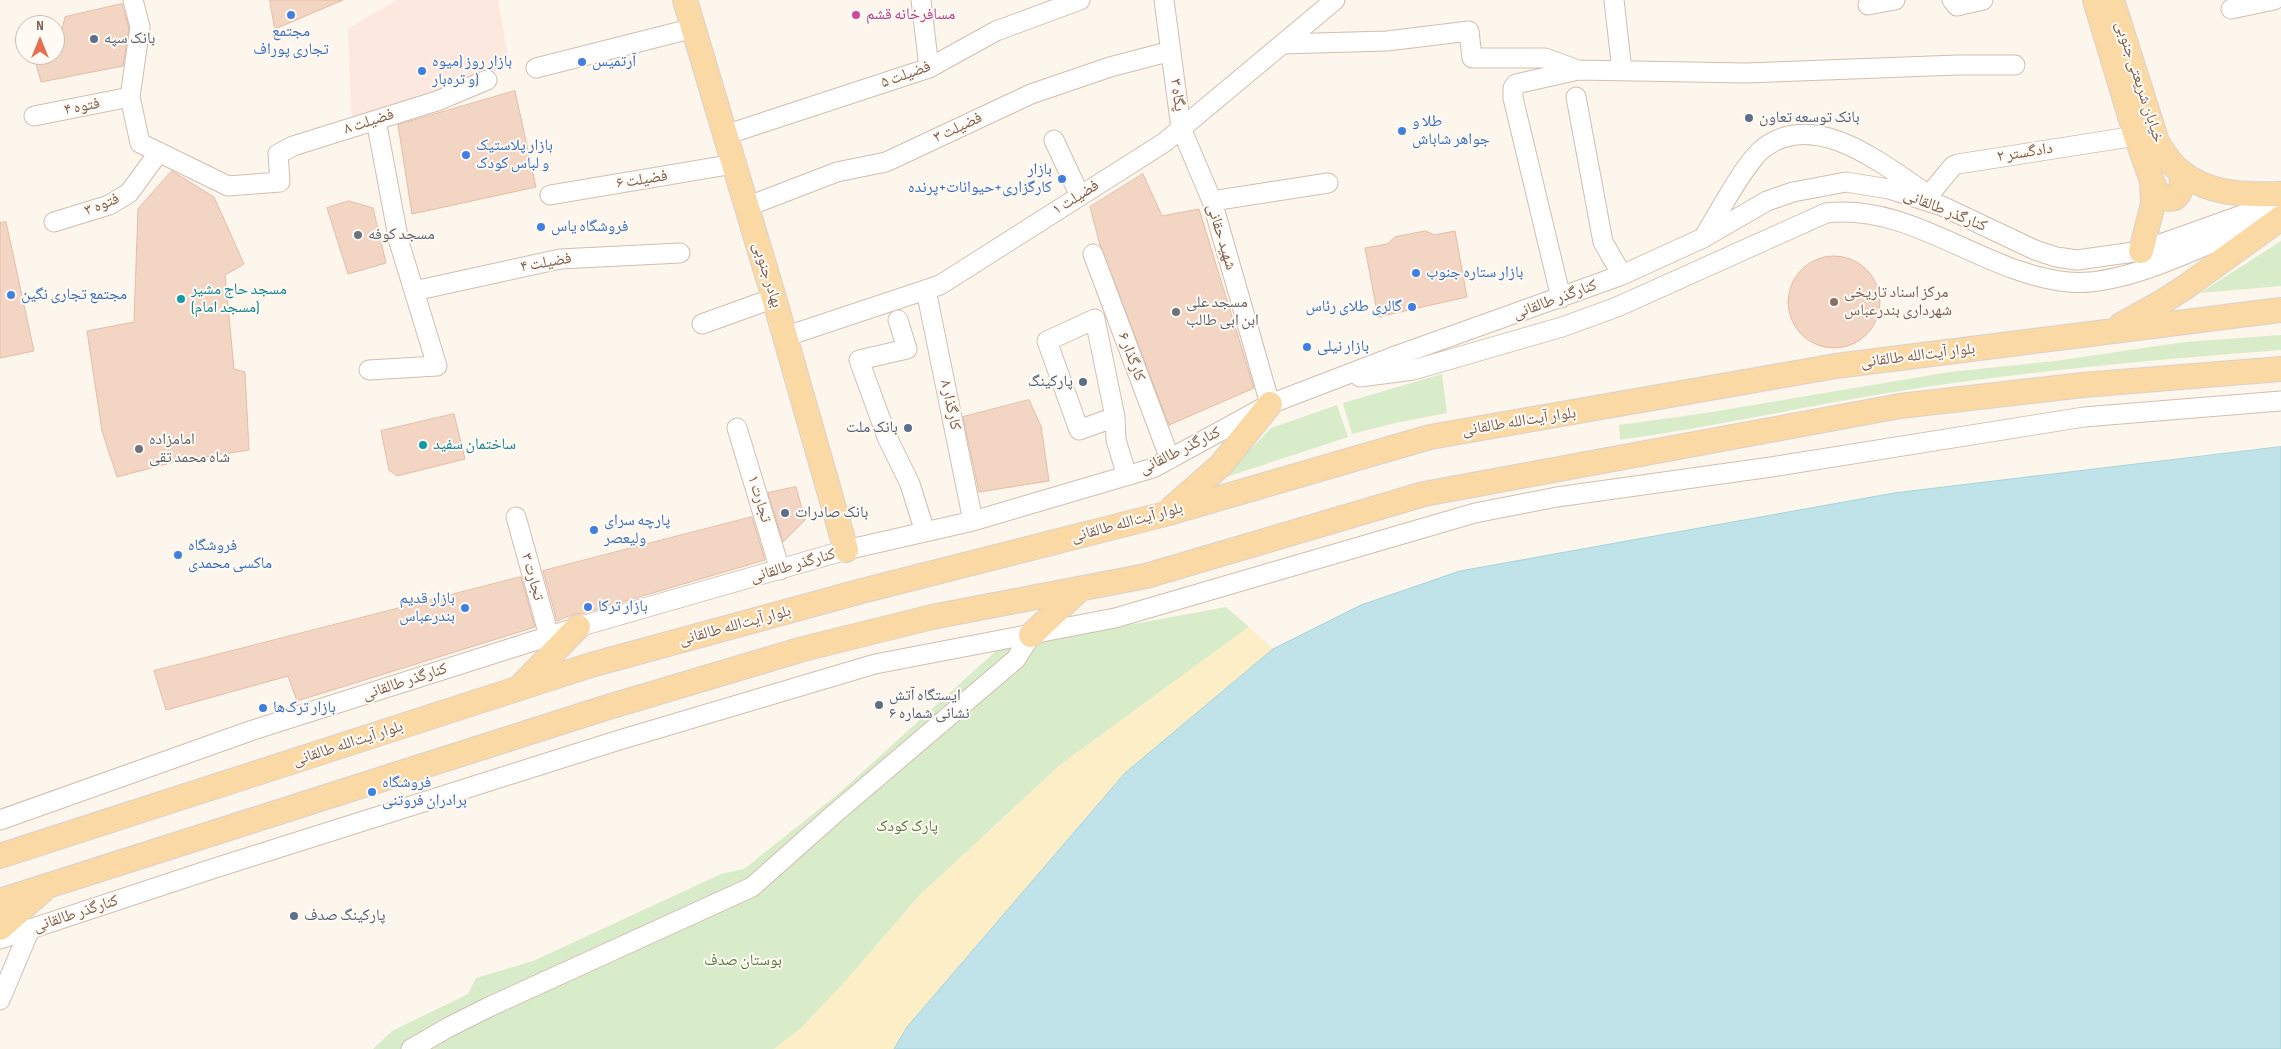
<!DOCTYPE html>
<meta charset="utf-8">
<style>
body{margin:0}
#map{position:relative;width:2281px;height:1049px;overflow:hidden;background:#fdf6ec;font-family:"Sofia Sans Condensed",sans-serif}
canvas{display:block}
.north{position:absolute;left:15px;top:15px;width:50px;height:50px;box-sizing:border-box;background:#fffaf3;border:1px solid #cabbb1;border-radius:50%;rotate:0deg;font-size:14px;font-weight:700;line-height:20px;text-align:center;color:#7a5c4d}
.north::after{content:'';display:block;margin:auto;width:18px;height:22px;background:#e76f51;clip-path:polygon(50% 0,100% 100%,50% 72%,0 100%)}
</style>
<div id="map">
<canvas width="2281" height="1049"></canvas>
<div class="north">N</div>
</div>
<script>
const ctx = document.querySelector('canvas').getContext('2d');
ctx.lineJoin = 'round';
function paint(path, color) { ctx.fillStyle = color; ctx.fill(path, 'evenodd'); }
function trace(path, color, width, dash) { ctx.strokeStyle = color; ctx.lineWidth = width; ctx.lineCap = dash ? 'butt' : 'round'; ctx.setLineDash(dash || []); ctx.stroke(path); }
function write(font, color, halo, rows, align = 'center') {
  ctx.font = font + ' "Sofia Sans Condensed","Noto Naskh Arabic",sans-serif'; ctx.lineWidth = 4; ctx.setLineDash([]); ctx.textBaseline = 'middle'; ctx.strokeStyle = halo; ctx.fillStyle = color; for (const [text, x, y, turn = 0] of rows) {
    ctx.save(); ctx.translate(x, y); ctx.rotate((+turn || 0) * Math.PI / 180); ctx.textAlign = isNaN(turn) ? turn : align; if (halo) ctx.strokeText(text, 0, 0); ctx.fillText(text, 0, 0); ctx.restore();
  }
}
const commercial = new Path2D(`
 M 396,0 L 498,0 L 509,61 L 480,82 L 352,129 L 348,29 Z`);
const green = new Path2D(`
 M 2281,241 L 2281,286 L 2200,293 Z
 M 2281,335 L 2281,350 C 2160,359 2039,370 1919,388 C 1819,403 1721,426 1620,440 L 1619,425 L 1706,413 L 1949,372 L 2055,361 L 2185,342 Z
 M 1442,374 L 1447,413 L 1395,423 L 1352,434 L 1343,403 Z
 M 1337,405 L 1348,437 L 1223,478 L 1271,428 Z
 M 1226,607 L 1249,627 L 1060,765 L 919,896 L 851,975 L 802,1028 L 774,1049 L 373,1049 L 392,1031 L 468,994 L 476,978 L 533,961 L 721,874 L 744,869 L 837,795 L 998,649 Z`);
const sand = new Path2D(`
 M 1249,627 L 1273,649 L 1125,773 L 907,1027 L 894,1049 L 774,1049 L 802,1027 L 851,975 L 919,896 L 1060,765 Z`);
const water = new Path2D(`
 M 2281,447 L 2281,1049 L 894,1049 L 907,1027 L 1125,773 L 1273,649 L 1361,605 L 1460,571 L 1894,493 Z`);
const building = new Path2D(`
 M 270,0 L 343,0 L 275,29 Z
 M 122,4 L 129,28 L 123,66 L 41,82 L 36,64 L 46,55 L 55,55 L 55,43 L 61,34 L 65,17 Z
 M 515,91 L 536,187 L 412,214 L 398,125 Z
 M 172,171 L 214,197 L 244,264 L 225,275 L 234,369 L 245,372 L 249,450 L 174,462 L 117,477 L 102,431 L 87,331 L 134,322 L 138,209 Z
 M 1143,174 L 1162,216 L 1199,209 L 1254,388 L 1169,425 L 1100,245 L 1090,207 Z
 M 349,201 L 373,208 L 386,263 L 348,274 L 327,208 Z
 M 6,222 L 34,351 L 0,358 L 0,223 Z
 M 1426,231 L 1434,235 L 1455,231 L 1467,297 L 1378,317 L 1365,248 L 1387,244 L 1395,237 Z
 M1788 302a46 46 0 1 1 92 0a46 46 0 1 1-92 0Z
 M 1029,400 L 1041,426 L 1049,481 L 979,492 L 963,417 Z
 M 454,414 L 465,459 L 397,476 L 389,470 L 381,431 Z
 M 796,487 L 805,520 L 783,542 L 768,493 Z
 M 752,517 L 765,560 L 581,614 L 574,614 L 557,621 L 543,571 Z
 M 521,577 L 535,627 L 297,701 L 288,676 L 166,710 L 154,671 Z`);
const minor = new Path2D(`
 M 133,0 L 140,27 L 130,97 L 140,143 L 228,186 L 280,182 L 278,154 L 293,146 L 437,101 L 487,80
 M 921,0 L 929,68
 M 1164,0 L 1181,128 L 1212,201 L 1270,404
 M 1614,0 L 1622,71
 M 1952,0 L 1957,6 L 1983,0
 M 1868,5 L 1895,0
 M 2231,9 L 2274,0
 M 1282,44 L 1387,41 L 1469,31 L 1472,58 L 1545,58 L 1578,70
 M 536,68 L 694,28
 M 1576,97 L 1603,242 L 1622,275
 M 34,116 L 130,97
 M 725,135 L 929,68 L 996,31 L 1080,0
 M 1054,140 L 1080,196
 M 550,195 L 734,164
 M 1929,195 L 1953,166 L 1958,164 L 2136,136
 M 1212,201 L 1328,183
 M 746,207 L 837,172 L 886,162 L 1031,94 L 1110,67 L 1171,51
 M 54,222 L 109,205 L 129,193 L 159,152
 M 1705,235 C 1718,214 1747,159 1765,147 C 1817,109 1885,166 1927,194
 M 1093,254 L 1170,459
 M 926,290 L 973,521
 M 414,291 L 560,259 L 680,253
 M 1561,298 L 1513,98 L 1513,88 L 1516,84 L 1578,70 L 1746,73 L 1958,65 L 2015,65
 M 898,320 L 907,349 L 859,360 L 887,437 L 910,484 L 925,532
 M 702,324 L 774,298
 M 784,337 L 940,285 L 1165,142 L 1335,0
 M 369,370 L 437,366 L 399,242 L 376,120
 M 1360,377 L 1413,370 L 1562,327 L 1617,307 L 1826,213 C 1913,203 1984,274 2068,282 C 2125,288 2213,241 2266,219
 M 1115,417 L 1079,430 L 1047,341 L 1095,319 L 1115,417 L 1116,440 L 1127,476
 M 737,428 L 780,570
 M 516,517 L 549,636
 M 0,820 L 253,730 L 578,627 L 846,550 L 973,521 L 1153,468 L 1270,404 L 1390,358 L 1622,275 L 1703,238 L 1767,201 L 1793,192 L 1846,182 L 1889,189 L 1942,206 L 2035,250 L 2056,257 L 2077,260 L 2141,251 L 2248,213 L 2281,209
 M 0,939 L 215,868 L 616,741 L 875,664 L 1115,618 L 1475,513 L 1557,497 L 1771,467 L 2084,417 L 2281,401
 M 0,1000 L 30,929
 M 411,1049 L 449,1027 L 491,1006 L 752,887 L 833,815 L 1016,659 L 1031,635`);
const major = new Path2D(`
 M 685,0 L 774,298 L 846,550
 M 2095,0 L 2136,136 L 2152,181 L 2153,204 L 2141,251
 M 2112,0 L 2157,142 C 2164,153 2171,165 2181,172 C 2209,195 2247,195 2281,194
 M 2152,181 L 2158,194 C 2178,208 2184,189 2181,173
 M 2121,325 L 2159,304 L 2187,286 L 2281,218
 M 1172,508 L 1221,465 L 1270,404
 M 1031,635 L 1080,589
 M 520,687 L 578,627
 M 0,856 L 591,665 L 862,591 L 1165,514 L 1430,437 L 1836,366 L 2281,310
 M 0,901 L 605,708 L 803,649 L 932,617 L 1146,576 L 1424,494 L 1900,406 L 2083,385 L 2281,369
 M 0,928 L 42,891`);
const markers = [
 [291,15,5,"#3f7fe0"],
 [856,15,5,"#d1479c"],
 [94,39,5,"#5c6f8a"],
 [582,62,5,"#3f7fe0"],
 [422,71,5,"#3f7fe0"],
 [1749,118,5,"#5c6f8a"],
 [1402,131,5,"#3f7fe0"],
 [466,155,5,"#3f7fe0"],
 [1062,179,5,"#3f7fe0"],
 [541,227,5,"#3f7fe0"],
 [358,235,5,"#6b7280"],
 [1416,273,5,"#3f7fe0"],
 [11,295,5,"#3f7fe0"],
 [181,299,5,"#0f9aa8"],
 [1834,302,5,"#8d6e63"],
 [1412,307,5,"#3f7fe0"],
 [1176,312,5,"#6b7280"],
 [1307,347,5,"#3f7fe0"],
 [1083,382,5,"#5c6f8a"],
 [908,428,5,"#5c6f8a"],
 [423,445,5,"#0f9aa8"],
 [139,449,5,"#6b7280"],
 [785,513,5,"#5c6f8a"],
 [594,530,5,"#3f7fe0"],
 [178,555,5,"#3f7fe0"],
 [588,607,5,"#3f7fe0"],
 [465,608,5,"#3f7fe0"],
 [879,705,5,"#5c6f8a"],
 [263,708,5,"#3f7fe0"],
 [372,792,5,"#3f7fe0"],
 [294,916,5,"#5c6f8a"]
];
const hotelNames = [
 ["مسافرخانه قشم",866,15]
];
const shopNames = [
 ["مجتمع",291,32,"center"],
 ["تجاری پوراف",291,50,"center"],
 ["بازار روز (میوه",432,62],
 ["و تره‌بار)",432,80],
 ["آرتمیس",592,62],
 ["طلا و",1412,122],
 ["جواهر شاباش",1412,140],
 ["بازار پلاستیک",476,146],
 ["و لباس کودک",476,164],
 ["بازار",1052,170,"right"],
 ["کارگزاری+حیوانات+پرنده",1052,188,"right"],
 ["فروشگاه یاس",551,227],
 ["بازار ستاره جنوب",1426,273],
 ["مجتمع تجاری نگین",21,295],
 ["گالری طلای رئاس",1402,307,"right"],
 ["بازار نیلی",1317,347],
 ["پارچه سرای",604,521],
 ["ولیعصر",604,539],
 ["فروشگاه",188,546],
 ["ماکسی محمدی",188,564],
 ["بازار قدیم",455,599,"right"],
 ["بندرعباس",455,617,"right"],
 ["بازار ترکا",598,607],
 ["بازار ترک‌ها",273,708],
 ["فروشگاه",382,783],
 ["برادران فروتنی",382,801]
];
const serviceNames = [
 ["بانک سپه",104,39],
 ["بانک توسعه تعاون",1759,118],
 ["پارکینگ",1073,382,"right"],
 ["بانک ملت",898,428,"right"],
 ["بانک صادرات",795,513],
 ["ایستگاه آتش",889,696],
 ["نشانی شماره ۶",889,714],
 ["پارکینگ صدف",304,916]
];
const streetNames = [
 ["فضیلت ۵",906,75,-20],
 ["خیابان شریعتی جنوبی",2139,82,72],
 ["پگاه ۳",1177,95,82],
 ["فتوه ۴",82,107,-11],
 ["فضیلت ۸",369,122,-18],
 ["فضیلت ۳",958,128,-25],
 ["دادگستر ۲",2025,153,-9],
 ["فضیلت ۶",642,180,-9],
 ["فضیلت ۱",1076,198,-32],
 ["فتوه ۳",102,205,-22],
 ["کنارگذر طالقانی",1945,211,22],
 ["شهید حقانی",1221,237,73],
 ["فضیلت ۴",546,263,-10],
 ["بهادر جنوبی",767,275,73],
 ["کنارگذر طالقانی",1555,300,-20],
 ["بلوار آیت‌الله طالقانی",1918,356,-7],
 ["کارگذار ۶",1131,357,69],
 ["کارگذار ۸",950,405,78],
 ["بلوار آیت‌الله طالقانی",1519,422,-9],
 ["کنارگذر طالقانی",1180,451,-26],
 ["تجارت ۱",759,499,73],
 ["بلوار آیت‌الله طالقانی",1127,523,-15],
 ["کنارگذر طالقانی",793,566,-16],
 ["تجارت ۳",532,577,74],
 ["بلوار آیت‌الله طالقانی",735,626,-15],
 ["کنارگذر طالقانی",405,682,-18],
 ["بلوار آیت‌الله طالقانی",348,744,-18],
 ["کنارگذر طالقانی",76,914,-18]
];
const worshipNames = [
 ["مسجد کوفه",368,235],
 ["مسجد علی",1186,303],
 ["ابن ابی طالب",1186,321],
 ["امامزاده",149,440],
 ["شاه محمد تقی",149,458]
];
const cultureNames = [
 ["مسجد حاج مشیر",191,290],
 ["(مسجد امام)",191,308],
 ["ساختمان سفید",433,445]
];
const educationNames = [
 ["مرکز اسناد تاریخی",1844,293],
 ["شهرداری بندرعباس",1844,311]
];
const parkNames = [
 ["پارک کودک",907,827],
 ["بوستان صدف",743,961]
];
paint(commercial, '#fde8e0');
paint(green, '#d8ecc9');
paint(sand, '#fcefc7');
paint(water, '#bfe3e8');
trace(water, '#a5d3da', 1);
paint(building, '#f3d5c3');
trace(building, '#e6bba3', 1);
trace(minor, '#d1beb0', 21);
trace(major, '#dad1cd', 26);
trace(minor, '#fff', 19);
trace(major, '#fbd9a5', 24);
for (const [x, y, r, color] of markers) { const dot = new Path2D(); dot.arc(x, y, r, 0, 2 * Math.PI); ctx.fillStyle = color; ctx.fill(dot); trace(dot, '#fffaf3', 2); }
write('16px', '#b23c85', '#fffaf3', hotelNames, 'left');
write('16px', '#366cbe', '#fffaf3', shopNames, 'left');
write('16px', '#4e5e75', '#fffaf3', serviceNames, 'left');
write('16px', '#7a5c4d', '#fffaf3', streetNames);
write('16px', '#5b616d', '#fffaf3', worshipNames, 'left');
write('16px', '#0d838f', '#fffaf3', cultureNames, 'left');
write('16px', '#785e54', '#fffaf3', educationNames, 'left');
write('16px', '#537a41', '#fffaf3', parkNames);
</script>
